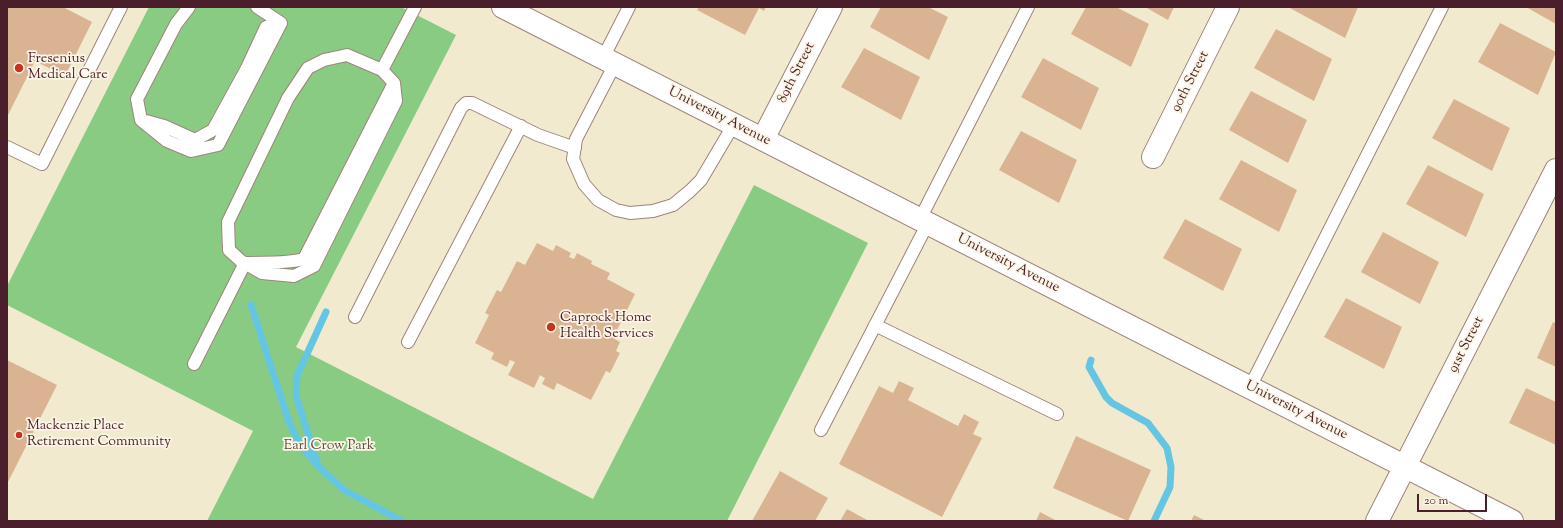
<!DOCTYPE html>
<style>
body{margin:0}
#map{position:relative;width:1563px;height:528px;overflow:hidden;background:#f1eacf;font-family:"Sorts Mill Goudy",serif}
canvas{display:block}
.frame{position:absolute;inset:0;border:8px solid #4a1f2b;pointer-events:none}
.scale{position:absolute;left:1417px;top:494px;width:70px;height:18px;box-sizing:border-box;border:2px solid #4a1f2b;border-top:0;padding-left:5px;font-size:12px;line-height:14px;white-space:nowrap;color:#4a1f2b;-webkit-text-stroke:3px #fcf5e5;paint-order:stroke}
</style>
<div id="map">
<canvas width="1563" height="528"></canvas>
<div class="frame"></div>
<div class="scale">20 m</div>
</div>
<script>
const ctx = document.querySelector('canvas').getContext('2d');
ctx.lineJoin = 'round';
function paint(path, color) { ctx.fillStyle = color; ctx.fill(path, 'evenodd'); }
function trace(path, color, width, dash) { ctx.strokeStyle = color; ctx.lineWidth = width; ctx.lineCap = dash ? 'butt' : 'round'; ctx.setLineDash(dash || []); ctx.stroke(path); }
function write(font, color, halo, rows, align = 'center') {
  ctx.font = font + ' "Sorts Mill Goudy",serif'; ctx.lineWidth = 3.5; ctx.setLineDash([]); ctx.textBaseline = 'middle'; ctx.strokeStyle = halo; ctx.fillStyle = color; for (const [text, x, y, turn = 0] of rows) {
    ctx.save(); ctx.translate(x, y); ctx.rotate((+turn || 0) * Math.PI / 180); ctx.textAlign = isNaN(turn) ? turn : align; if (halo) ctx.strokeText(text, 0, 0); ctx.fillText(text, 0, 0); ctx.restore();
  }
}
const green = new Path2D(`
 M 149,7 L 401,7 L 456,35 L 296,347 L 593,499 L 754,185 L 868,243 L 727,521 L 207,521 L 253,431 L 7,305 L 7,286 Z`);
const stream = new Path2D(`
 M 251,305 L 290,425 L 302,448 L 318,466 L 344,490 L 402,521
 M 1091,360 L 1089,367 L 1106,397 L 1112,403 L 1148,423 L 1167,448 L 1171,467 L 1170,487 L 1154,521
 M 317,462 L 296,396 L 297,376 L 326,312`);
const building = new Path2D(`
 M 7,7 L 63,7 L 92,22 L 65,76 L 35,61 L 7,117 Z
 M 699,7 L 766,7 L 764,11 L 759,8 L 745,35 L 697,10 Z
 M 881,7 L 928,7 L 948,17 L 929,60 L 870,27 Z
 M 1086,7 L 1116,7 L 1149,24 L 1131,67 L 1071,34 Z
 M 1145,7 L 1174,7 L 1168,20 Z
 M 1288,7 L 1358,7 L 1345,38 Z
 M 1526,7 L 1556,7 L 1556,24 Z
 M 1500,23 L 1556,52 L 1538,95 L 1478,62 Z
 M 1276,29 L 1332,59 L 1314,101 L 1254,68 Z
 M 864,48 L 920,77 L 901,120 L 841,87 Z
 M 1043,58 L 1099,88 L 1081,130 L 1021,97 Z
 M 1251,91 L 1307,120 L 1288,163 L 1229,130 Z
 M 1454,99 L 1510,128 L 1492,171 L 1432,138 Z
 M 1021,131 L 1077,160 L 1059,203 L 999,170 Z
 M 1241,160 L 1297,190 L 1279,232 L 1219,199 Z
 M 1428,165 L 1484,194 L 1466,237 L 1406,204 Z
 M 1185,219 L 1242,249 L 1223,291 L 1163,258 Z
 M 1383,232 L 1439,262 L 1420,304 L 1361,272 Z
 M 537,243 L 553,251 L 556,245 L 571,253 L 569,257 L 574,259 L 577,253 L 592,261 L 591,264 L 610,273 L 607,279 L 635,294 L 613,338 L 620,342 L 616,351 L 620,353 L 610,373 L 606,371 L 591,400 L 557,383 L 554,390 L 542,384 L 545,378 L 540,375 L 534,388 L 508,375 L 515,362 L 510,360 L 507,367 L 491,359 L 494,353 L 475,343 L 489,315 L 485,313 L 497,290 L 501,292 L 517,261 L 525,265 Z
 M 1346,298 L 1402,327 L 1384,369 L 1324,337 Z
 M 1553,322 L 1556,323 L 1556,367 L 1537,358 Z
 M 7,360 L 57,385 L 7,484 Z
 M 899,381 L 914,388 L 908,400 L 958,426 L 964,414 L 979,422 L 973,434 L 982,438 L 942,517 L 839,464 L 879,386 L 893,393 Z
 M 1526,388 L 1556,402 L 1556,445 L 1509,423 Z
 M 1076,436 L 1151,470 L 1128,521 L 1053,488 Z
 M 780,471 L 828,498 L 815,521 L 752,521 Z
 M 847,509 L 869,521 L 840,521 Z
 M 1040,512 L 1057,521 L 1036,521 Z
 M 1194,515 L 1206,521 L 1191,521 Z`);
const service = new Path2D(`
 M 189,7 L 176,24 L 137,99 L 141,120 L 167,141 L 191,151 L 218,145 L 281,23 L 257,7
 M 347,55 L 382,70 L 394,83 L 396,101 L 314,266 L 294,276 L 262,273 L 241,261 L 229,250 L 228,222 L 288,98 L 308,68 L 324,60 Z
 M 603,58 L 629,7
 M 615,64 L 576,139 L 573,159 L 584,184 L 598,200 L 616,210 L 630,213 L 653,211 L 673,205 L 690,191 L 701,180 L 734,124
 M 382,70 L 415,7
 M 146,121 L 164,126 L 195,140 L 213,130 L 247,68 L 266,27 L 281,23
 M 7,147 L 42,164 L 121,7
 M 920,219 L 1028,7
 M 355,317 L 461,108 L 466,103 L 472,103 L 538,135 L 575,148
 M 875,325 L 1057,414
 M 408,342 L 521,126
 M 194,364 L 245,263 C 265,262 285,264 304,259 L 394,83
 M 1250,387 L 1442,7
 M 821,430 L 928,223`);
const minor = new Path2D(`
 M 763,139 L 831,7
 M 1153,157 L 1228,7`);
const tertiary = new Path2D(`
 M 1377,521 L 1556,170`);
const secondary = new Path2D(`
 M 503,7 L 1512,521`);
const markers = [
 [19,68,5,"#c8321e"],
 [551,327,5,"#c8321e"],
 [19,435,4,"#c8321e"]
];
const poiNames = [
 ["Fresenius",28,60],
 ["Medical Care",28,76],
 ["Caprock Home",560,319],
 ["Health Services",560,335],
 ["Mackenzie Place",27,427],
 ["Retirement Community",27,443]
];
const streetNames = [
 ["89th Street",797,73,-63],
 ["90th Street",1191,82,-63],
 ["University Avenue",719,117,27],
 ["University Avenue",1008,264,27],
 ["91st Street",1467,345,-63],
 ["University Avenue",1296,411,27]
];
const parkNames = [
 ["Earl Crow Park",329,447]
];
paint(green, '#8acb83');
trace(stream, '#65c6e3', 7);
paint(building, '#dab492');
trace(service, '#9e847d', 14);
trace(minor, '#9e847d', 24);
trace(tertiary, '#9e847d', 24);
trace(secondary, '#9e847d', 24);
trace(service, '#fff', 12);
trace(minor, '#fff', 22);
trace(tertiary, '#fff', 22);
trace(secondary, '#fff', 22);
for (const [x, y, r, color] of markers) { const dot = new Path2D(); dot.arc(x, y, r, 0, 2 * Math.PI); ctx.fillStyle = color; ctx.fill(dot); trace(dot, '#fcf5e5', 1.5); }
write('14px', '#4a1f2b', '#fcf5e5', poiNames, 'left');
write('14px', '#4a1f2b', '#fcf5e5', streetNames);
write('14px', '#5d5345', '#fcf5e5', parkNames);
</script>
